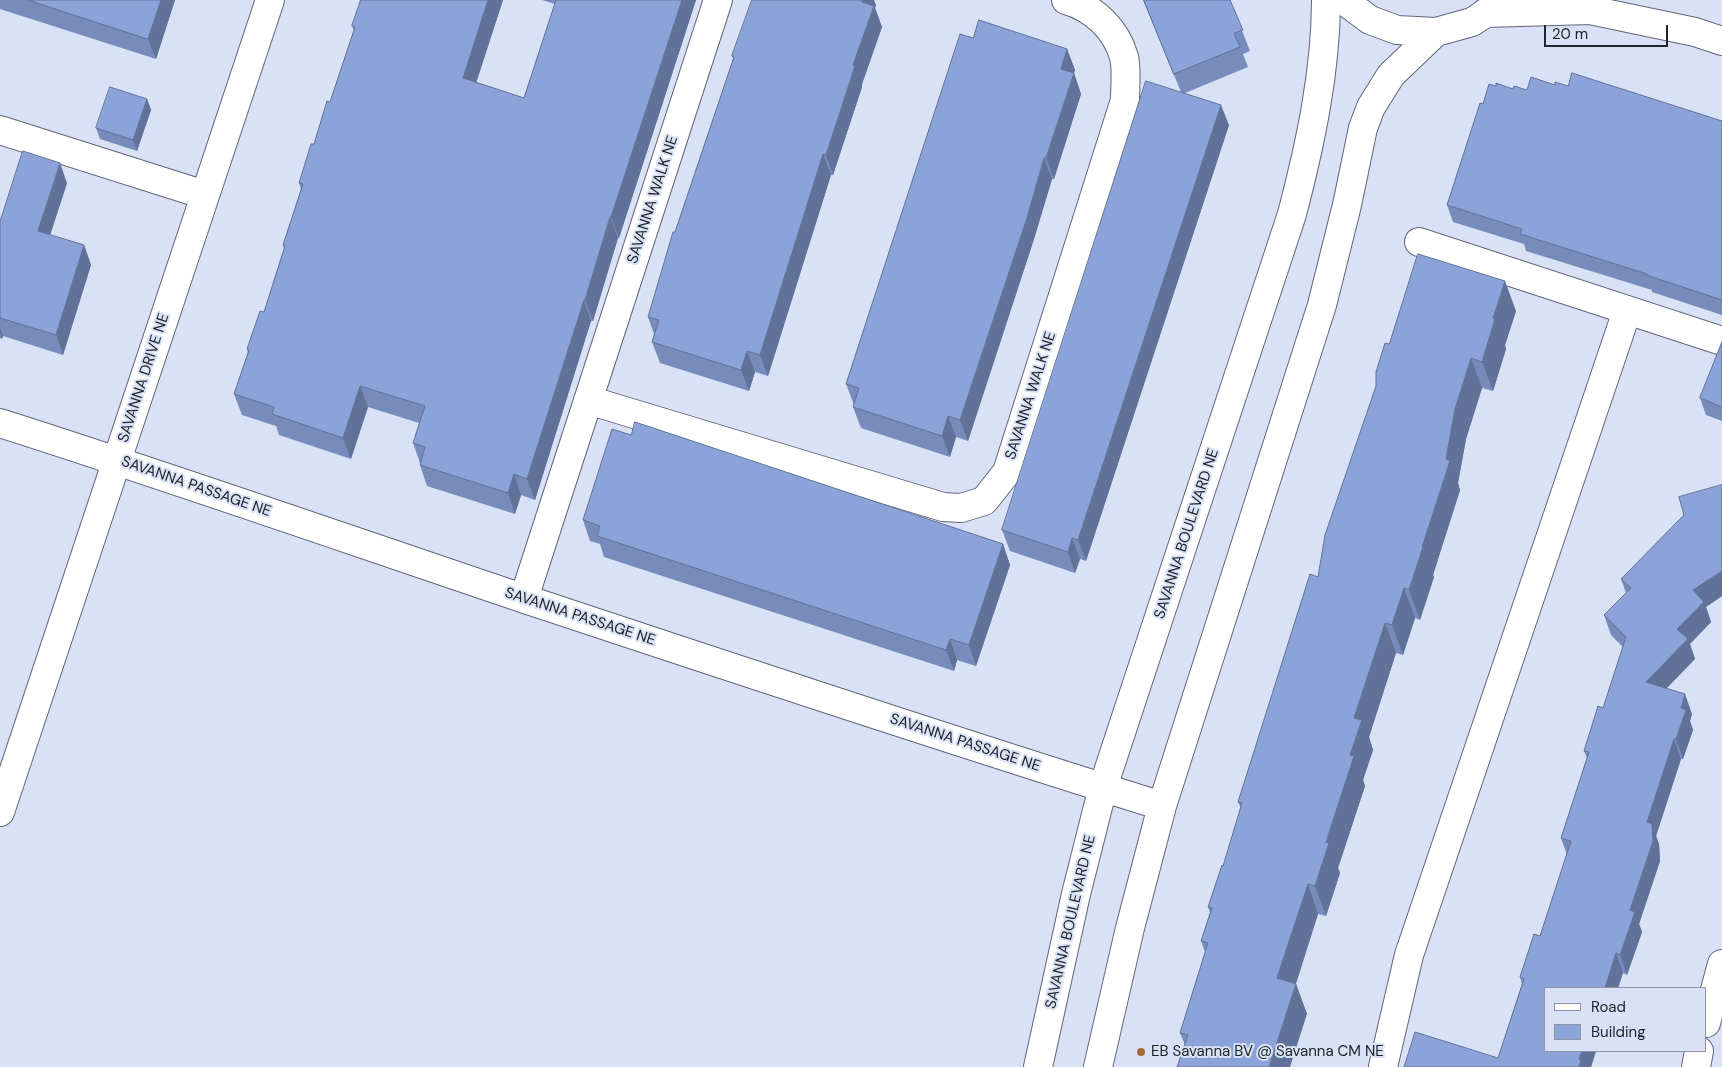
<!DOCTYPE html>
<style>
body{margin:0}
#map{position:relative;width:1722px;height:1067px;overflow:hidden;background:#d8e1f5;font-family:"DM Sans",sans-serif}
canvas{display:block}
.legend{position:absolute;left:1544px;top:987px;width:162px;height:65px;box-sizing:border-box;background:#d8e1f5;border:1px solid #8f95a4;margin:0;padding:6px 9px;list-style:none;font-size:15px;color:#21242b}
.legend li{display:flex;align-items:center;gap:10px;height:25px}
.legend b{width:25px;border:1px solid #8f95a4}
.scale{position:absolute;left:1544px;top:25px;width:124px;height:22px;box-sizing:border-box;border:2px solid #21242b;border-top:0;padding-left:6px;font-size:15px;line-height:18px;white-space:nowrap;color:#21242b;-webkit-text-stroke:4px #d8e1f5;paint-order:stroke}
</style>
<div id="map">
<canvas width="1722" height="1067"></canvas>
<ul class="legend">
<li><b style="height:6px;background:#fff"></b>Road</li>
<li><b style="height:14px;background:#8ba3d9"></b>Building</li>
</ul>
<div class="scale">20 m</div>
</div>
<script>
const ctx = document.querySelector('canvas').getContext('2d');
ctx.lineJoin = 'round';
function trace(path, color, width, dash) { ctx.strokeStyle = color; ctx.lineWidth = width; ctx.lineCap = dash ? 'butt' : 'round'; ctx.setLineDash(dash || []); ctx.stroke(path); }
function paint(path, color) { ctx.fillStyle = color; ctx.fill(path, 'evenodd'); }
function write(font, color, halo, rows, align = 'center') {
  ctx.font = font + ' "DM Sans",sans-serif'; ctx.lineWidth = 4; ctx.setLineDash([]); ctx.textBaseline = 'middle'; ctx.strokeStyle = halo; ctx.fillStyle = color; for (const [text, x, y, turn = 0] of rows) {
    ctx.save(); ctx.translate(x, y); ctx.rotate((+turn || 0) * Math.PI / 180); ctx.textAlign = isNaN(turn) ? turn : align; if (halo) ctx.strokeText(text, 0, 0); ctx.fillText(text, 0, 0); ctx.restore();
  }
}
const minor = new Path2D(`
 M 1343,0 L 1370,20 L 1397,30 L 1436,32 L 1472,22 L 1500,4
 M 1485,13 L 1590,10 L 1695,32 L 1722,41
 M 0,130 L 205,195
 M 1419,242 L 1722,341
 M 588,400 L 943,507 L 961,508 L 984,501 L 1007,472 L 1125,100 C 1125,88 1127,69 1124,57 C 1116,29 1094,8 1066,0
 M 0,423 C 176,479 350,540 525,599 C 736,669 949,740 1162,806
 M 524,598 L 718,0
 M 0,812 L 270,0
 M 1706,1023 L 1722,964
 M 1038,1067 L 1076,894 L 1103,787 L 1292,214 C 1310,145 1326,72 1326,0
 M 1098,1067 L 1130,928 L 1162,806 L 1322,305 L 1347,205 L 1363,128 L 1371,107 L 1391,75 L 1436,32
 M 1383,1067 L 1409,955 L 1627,311
 M 1696,1067 L 1699,1051`);
const wall = new Path2D(`
 M 0,0 L 175,0 L 156,59 L 0,9 Z
 M 361,0 L 503,0 L 476,82 L 524,98 L 555,4 L 542,0 L 696,0 L 619,238 L 618,238 L 593,321 L 591,321 L 535,500 L 521,495 L 515,514 L 427,486 L 420,465 L 420,463 L 413,443 L 419,423 L 368,407 L 351,459 L 279,435 L 276,426 L 242,415 L 234,394 L 248,353 L 247,349 L 264,312 L 284,249 L 283,245 L 301,189 L 299,183 L 330,102 L 354,30 L 352,26 Z
 M 1143,0 L 1230,0 L 1250,51 L 1243,54 L 1248,67 L 1185,93 L 1229,125 L 1086,561 L 1080,559 L 1075,573 L 1010,551 L 1002,530 L 1181,92 Z
 M 876,5 L 875,8 L 882,27 L 862,84 L 862,87 L 833,175 L 831,175 L 768,376 L 755,372 L 749,391 L 660,363 L 652,342 L 654,334 L 648,317 L 675,232 L 733,59 L 732,56 Z
 M 973,38 L 1067,49 L 1075,70 L 1074,73 L 1081,94 L 1054,179 L 1052,179 L 1034,239 L 968,441 L 956,437 L 950,457 L 861,428 L 853,407 L 854,405 L 846,384 Z
 M 1555,85 L 1568,86 L 1722,121 L 1722,315 L 1652,292 L 1652,290 L 1526,251 L 1524,244 L 1453,222 L 1447,205 L 1483,104 L 1496,86 L 1513,89 L 1527,90 Z
 M 147,99 L 151,110 L 137,151 L 100,139 L 96,128 Z
 M 67,183 L 50,235 L 84,245 L 91,265 L 63,355 L 3,336 L 2,339 L 0,338 L 0,222 Z
 M 1516,311 L 1505,345 L 1506,349 L 1493,391 L 1482,388 L 1466,439 L 1458,483 L 1460,490 L 1433,575 L 1434,577 L 1420,620 L 1415,618 L 1403,655 L 1396,653 L 1369,737 L 1373,750 L 1363,780 L 1365,786 L 1338,868 L 1340,873 L 1326,916 L 1318,914 L 1296,984 L 1307,1014 L 1185,1045 L 1180,1033 L 1205,952 L 1201,941 L 1210,912 L 1208,907 L 1223,866 L 1241,808 L 1238,802 L 1318,577 L 1389,344 Z
 M 1722,342 L 1722,421 L 1706,415 L 1700,398 Z
 M 631,435 L 1003,544 L 1010,565 L 976,666 L 957,660 L 954,671 L 604,557 L 600,544 L 590,541 L 583,520 Z
 M 1722,485 L 1722,596 L 1706,607 L 1711,622 L 1690,644 L 1695,659 L 1666,689 L 1692,714 L 1690,721 L 1693,730 L 1683,759 L 1681,759 L 1656,836 L 1659,844 L 1660,861 L 1639,924 L 1642,932 L 1627,975 L 1623,973 L 1618,988 L 1546,988 L 1596,1051 L 1591,1067 L 1404,1067 L 1498,1058 L 1522,984 L 1520,977 L 1540,936 L 1567,855 L 1561,838 L 1587,758 L 1584,751 L 1603,708 L 1623,647 L 1611,635 L 1604,615 L 1626,593 L 1621,579 Z`);
const shadedWall = new Path2D(`
 M 161,0 L 175,0 L 156,59 L 148,39 Z
 M 488,0 L 503,0 L 471,99 L 463,78 Z
 M 682,0 L 696,0 L 619,238 L 611,217 Z
 M 862,0 L 874,0 L 876,5 L 875,8 L 882,27 L 862,84 L 862,87 L 833,175 L 826,155 L 853,65 Z
 M 1067,49 L 1075,70 L 1068,90 L 1061,69 Z
 M 1074,73 L 1081,94 L 1054,179 L 1046,158 Z
 M 147,99 L 151,110 L 137,151 L 133,140 Z
 M 1221,105 L 1229,125 L 1086,561 L 1078,540 Z
 M 823,154 L 831,175 L 768,376 L 760,355 Z
 M 1044,158 L 1052,179 L 1034,239 L 968,441 L 960,420 Z
 M 60,163 L 67,183 L 45,251 L 38,231 Z
 M 610,217 L 618,238 L 593,321 L 585,300 Z
 M 84,245 L 91,265 L 63,355 L 56,335 Z
 M 1505,281 L 1516,311 L 1505,345 L 1506,349 L 1493,391 L 1482,362 L 1493,318 Z
 M 584,300 L 591,321 L 535,500 L 527,479 Z
 M 0,327 L 3,336 L 2,339 L 0,332 Z
 M 747,351 L 755,372 L 749,391 L 741,370 Z
 M 1471,358 L 1482,388 L 1466,439 L 1458,483 L 1460,490 L 1433,575 L 1434,577 L 1420,620 L 1409,590 L 1446,459 L 1455,409 Z
 M 360,386 L 368,407 L 351,459 L 343,438 Z
 M 948,416 L 956,437 L 950,457 L 942,436 Z
 M 514,474 L 521,495 L 515,514 L 508,493 Z
 M 1072,538 L 1080,559 L 1075,573 L 1068,552 Z
 M 1003,544 L 1010,565 L 976,666 L 969,645 Z
 M 1722,571 L 1722,596 L 1706,607 L 1711,622 L 1690,644 L 1695,659 L 1653,702 L 1646,682 L 1677,629 L 1693,590 Z
 M 1404,588 L 1415,618 L 1403,655 L 1392,625 Z
 M 1385,623 L 1396,653 L 1369,737 L 1373,750 L 1363,780 L 1365,786 L 1338,868 L 1340,873 L 1326,916 L 1315,886 L 1350,755 L 1354,718 Z
 M 950,639 L 957,660 L 954,671 L 946,650 Z
 M 1685,694 L 1692,714 L 1690,721 L 1693,730 L 1683,759 L 1676,739 L 1681,708 Z
 M 1674,739 L 1681,759 L 1656,836 L 1659,844 L 1660,861 L 1639,924 L 1642,932 L 1627,975 L 1620,955 L 1630,910 L 1647,822 Z
 M 1308,884 L 1318,914 L 1288,1008 L 1277,978 Z
 M 1616,953 L 1623,973 L 1618,988 L 1605,988 Z
 M 1296,984 L 1307,1014 L 1290,1067 L 1269,1067 Z
 M 1582,1051 L 1596,1051 L 1591,1067 L 1579,1067 L 1579,1059 Z`);
const building = new Path2D(`
 M 28,0 L 161,0 L 148,39 Z
 M 361,0 L 488,0 L 463,78 L 524,98 L 556,0 L 682,0 L 611,217 L 610,217 L 585,300 L 584,300 L 527,479 L 514,474 L 508,493 L 420,465 L 425,447 L 413,443 L 425,406 L 360,386 L 343,438 L 272,414 L 274,407 L 234,394 L 249,350 L 247,349 L 260,311 L 264,312 L 285,246 L 283,245 L 303,184 L 299,183 L 311,144 L 314,144 L 327,101 L 330,102 L 355,27 L 352,26 Z
 M 752,0 L 862,0 L 862,2 L 874,6 L 853,65 L 855,66 L 826,155 L 823,154 L 760,355 L 747,351 L 741,370 L 652,342 L 659,320 L 648,317 L 673,232 L 675,232 L 734,57 L 732,56 Z
 M 1144,0 L 1230,0 L 1243,30 L 1234,33 L 1240,47 L 1174,74 Z
 M 979,20 L 1067,49 L 1061,69 L 1074,73 L 1046,158 L 1044,158 L 1027,218 L 960,420 L 948,416 L 942,436 L 853,407 L 859,388 L 846,384 L 960,34 L 973,38 Z
 M 1572,73 L 1722,121 L 1722,300 L 1646,275 L 1647,274 L 1520,234 L 1522,229 L 1447,205 L 1480,103 L 1483,104 L 1489,84 L 1496,86 L 1496,83 L 1513,89 L 1514,86 L 1527,90 L 1531,77 L 1555,85 L 1555,82 L 1568,86 Z
 M 1146,81 L 1221,105 L 1078,540 L 1072,538 L 1068,552 L 1002,530 Z
 M 110,87 L 147,99 L 133,140 L 96,128 Z
 M 23,151 L 60,163 L 38,231 L 84,245 L 56,335 L 0,318 L 0,222 Z
 M 1418,254 L 1505,281 L 1493,318 L 1495,319 L 1482,362 L 1471,358 L 1455,409 L 1446,459 L 1450,461 L 1422,547 L 1423,547 L 1409,590 L 1404,588 L 1392,625 L 1385,623 L 1354,718 L 1362,720 L 1350,755 L 1354,756 L 1326,842 L 1329,843 L 1315,886 L 1308,884 L 1277,978 L 1296,984 L 1269,1067 L 1177,1067 L 1188,1035 L 1180,1033 L 1207,946 L 1208,943 L 1201,941 L 1212,908 L 1208,907 L 1222,865 L 1223,866 L 1242,803 L 1238,802 L 1310,574 L 1318,577 L 1325,535 L 1376,386 L 1376,372 L 1385,343 L 1389,344 Z
 M 1722,342 L 1722,407 L 1700,398 Z
 M 635,422 L 1003,544 L 969,645 L 950,639 L 946,650 L 597,536 L 600,526 L 583,520 L 612,429 L 631,435 Z
 M 1722,485 L 1722,571 L 1693,590 L 1704,602 L 1677,629 L 1688,639 L 1646,682 L 1685,694 L 1681,708 L 1686,710 L 1676,739 L 1674,739 L 1647,822 L 1652,824 L 1653,841 L 1630,910 L 1635,912 L 1620,955 L 1616,953 L 1605,988 L 1546,988 L 1546,1051 L 1582,1051 L 1579,1059 L 1581,1060 L 1579,1067 L 1404,1067 L 1415,1032 L 1498,1058 L 1524,979 L 1520,977 L 1534,934 L 1540,936 L 1571,841 L 1561,838 L 1589,752 L 1584,751 L 1598,706 L 1603,708 L 1626,637 L 1604,615 L 1631,588 L 1621,579 L 1684,515 L 1679,497 Z`);
const markers = [
 [1141,1052,5,"#a86632"]
];
const streetNames = [
 ["SAVANNA WALK NE",653,200,-72],
 ["SAVANNA DRIVE NE",144,378,-72],
 ["SAVANNA WALK NE",1031,396,-72],
 ["SAVANNA PASSAGE NE",196,487,19],
 ["SAVANNA BOULEVARD NE",1187,534,-72],
 ["SAVANNA PASSAGE NE",580,617,18],
 ["SAVANNA PASSAGE NE",965,743,18],
 ["SAVANNA BOULEVARD NE",1071,922,-77]
];
const poiNames = [
 ["EB Savanna BV @ Savanna CM NE",1151,1052]
];
trace(minor, '#5f6678', 30);
trace(minor, '#fff', 28);
paint(wall, '#788cbb');
paint(shadedWall, '#617298');
paint(building, '#8ba3d9');
trace(building, '#617298', 1);
for (const [x, y, r, color] of markers) { const dot = new Path2D(); dot.arc(x, y, r, 0, 2 * Math.PI); ctx.fillStyle = color; ctx.fill(dot); trace(dot, '#d8e1f5', 2); }
write('15px', '#21242b', '#d8e1f5', streetNames);
write('15px', '#21242b', '#d8e1f5', poiNames, 'left');
</script>
